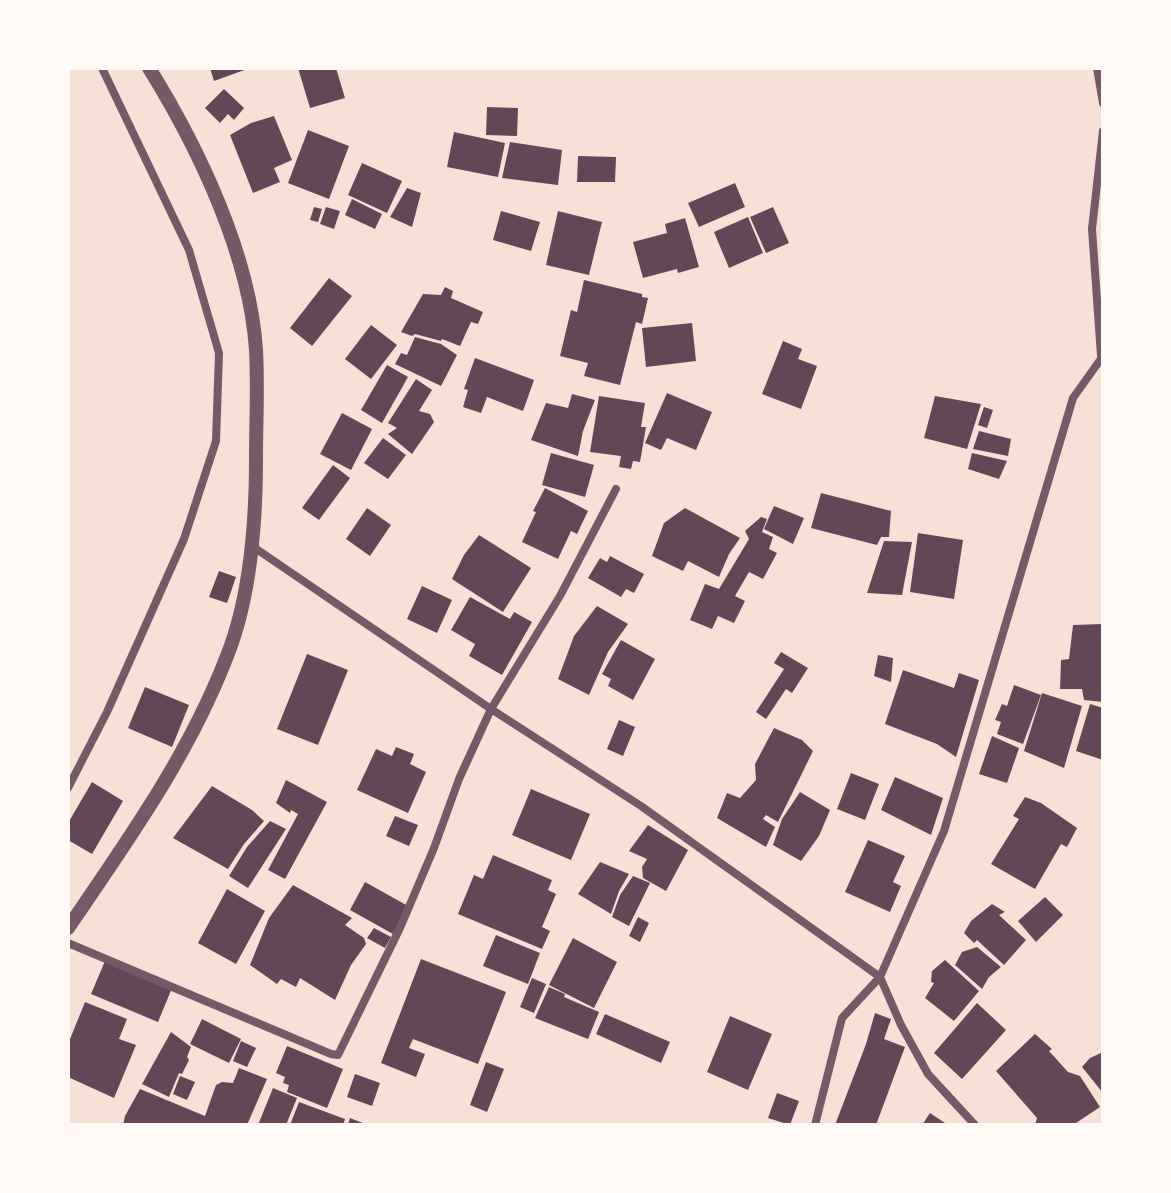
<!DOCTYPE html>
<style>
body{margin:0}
#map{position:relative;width:1171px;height:1193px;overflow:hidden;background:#f7e1d7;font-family:Rubik,sans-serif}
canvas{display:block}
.frame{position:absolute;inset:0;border:70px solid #fffaf5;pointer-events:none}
</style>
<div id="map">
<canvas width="1171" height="1193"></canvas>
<div class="frame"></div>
</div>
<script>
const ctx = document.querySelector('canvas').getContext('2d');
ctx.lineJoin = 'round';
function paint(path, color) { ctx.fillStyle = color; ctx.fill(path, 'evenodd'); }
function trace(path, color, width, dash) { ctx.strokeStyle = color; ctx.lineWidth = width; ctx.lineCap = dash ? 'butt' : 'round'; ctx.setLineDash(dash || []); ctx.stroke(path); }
const building = new Path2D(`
 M 210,68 L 250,68 L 214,81 Z
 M 298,68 L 336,68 L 345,98 L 310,108 Z
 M 224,89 L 244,108 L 234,120 L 228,114 L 220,123 L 205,108 Z
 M 487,107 L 518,108 L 517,136 L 486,135 Z
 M 274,116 L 292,160 L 274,168 L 280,182 L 253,193 L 230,135 L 251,123 Z
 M 308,130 L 349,146 L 329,199 L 288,183 Z
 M 454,132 L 505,143 L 498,177 L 447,167 Z
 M 510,142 L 562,150 L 558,185 L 502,178 Z
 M 578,156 L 616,157 L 615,182 L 577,182 Z
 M 362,163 L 402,181 L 387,213 L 348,195 Z
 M 735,183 L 745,207 L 699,227 L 688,203 Z
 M 407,188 L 421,193 L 412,227 L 390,217 Z
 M 352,199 L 382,214 L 375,229 L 345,215 Z
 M 314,207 L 322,209 L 318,222 L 310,220 Z
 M 326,207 L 340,211 L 334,229 L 320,224 Z
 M 773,207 L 789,243 L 766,253 L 750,217 Z
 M 501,211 L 540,222 L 531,251 L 493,240 Z
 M 558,211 L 602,222 L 589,275 L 546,265 Z
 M 748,217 L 763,253 L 729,268 L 714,232 Z
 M 685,218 L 699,267 L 678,273 L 677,269 L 643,278 L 633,242 L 667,233 L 665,224 Z
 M 329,278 L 352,296 L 312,346 L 290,328 Z
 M 584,280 L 642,294 L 642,297 L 648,298 L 642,324 L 636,322 L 620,385 L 584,376 L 588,363 L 560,356 L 571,310 L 577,312 Z
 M 445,287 L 453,291 L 451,298 L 483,312 L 478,324 L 471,322 L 460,346 L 442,339 L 441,341 L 415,334 L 412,336 L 401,332 L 423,294 L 441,295 Z
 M 692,323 L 696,361 L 646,367 L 642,328 Z
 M 371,325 L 397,345 L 371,379 L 345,359 Z
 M 415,337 L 441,344 L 457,355 L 441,386 L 395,364 L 401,353 L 407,355 Z
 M 783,341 L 802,349 L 798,359 L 817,366 L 801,409 L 762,394 Z
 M 475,358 L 534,380 L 523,411 L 487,397 L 481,413 L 463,407 L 468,390 L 464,389 Z
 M 387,365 L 408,377 L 382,423 L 361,410 Z
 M 416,379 L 432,390 L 419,411 L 430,414 L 434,422 L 412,454 L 388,434 L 397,428 L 388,423 Z
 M 667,393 L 712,412 L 696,450 L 667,438 L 661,450 L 645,443 Z
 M 572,394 L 595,400 L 583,431 L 578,456 L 531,440 L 546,403 L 568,408 Z
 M 599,396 L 645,403 L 641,427 L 646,427 L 640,462 L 633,461 L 631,469 L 619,467 L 621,456 L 590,452 Z
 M 935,396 L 981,404 L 967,449 L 924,438 Z
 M 984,407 L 993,410 L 987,428 L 978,425 Z
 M 342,413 L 372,429 L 351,470 L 320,454 Z
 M 979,431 L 1011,439 L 1008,456 L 973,449 Z
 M 383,438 L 406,455 L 388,479 L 364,463 Z
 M 551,453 L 594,465 L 585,497 L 542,485 Z
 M 972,453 L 1007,461 L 999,479 L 968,469 Z
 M 333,465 L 350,478 L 319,520 L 302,508 Z
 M 545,488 L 588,511 L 577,534 L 571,531 L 558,559 L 522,542 L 536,512 L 533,511 Z
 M 821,493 L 891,511 L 889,537 L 881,537 L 877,545 L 811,528 Z
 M 774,506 L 804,518 L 793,544 L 764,529 Z
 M 367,508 L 391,525 L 370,556 L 346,539 Z
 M 685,508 L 740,538 L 729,554 L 719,577 L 688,561 L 683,571 L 652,556 L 664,523 Z
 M 761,517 L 767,519 L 762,532 L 773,537 L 769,549 L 777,553 L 763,579 L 749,572 L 735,596 L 745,601 L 734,623 L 718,616 L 712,629 L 690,620 L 705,584 L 719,589 L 749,539 L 745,531 Z
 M 918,533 L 963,540 L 954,599 L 910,592 Z
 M 479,535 L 531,568 L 503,612 L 452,579 L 464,555 Z
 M 884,541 L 912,542 L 902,595 L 867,593 Z
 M 610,556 L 644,574 L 634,593 L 626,589 L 621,597 L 588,578 L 600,558 L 607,562 Z
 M 219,571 L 236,577 L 227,603 L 209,597 Z
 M 422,586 L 452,600 L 437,633 L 407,619 Z
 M 470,597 L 510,619 L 514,612 L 532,622 L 502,675 L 469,656 L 475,644 L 451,630 Z
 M 597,606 L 628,624 L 608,652 L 589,695 L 558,679 L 574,636 Z
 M 1103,624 L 1103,702 L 1084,700 L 1082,689 L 1060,689 L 1061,660 L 1069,659 L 1073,625 Z
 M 621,640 L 655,659 L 633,700 L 608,686 L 611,679 L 602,674 Z
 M 781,652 L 808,668 L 792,693 L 786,689 L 766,719 L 756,712 L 784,669 L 774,663 Z
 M 307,654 L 348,670 L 318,745 L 277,729 Z
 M 878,655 L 893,658 L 891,682 L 874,676 Z
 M 903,670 L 954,688 L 959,673 L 979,680 L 956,757 L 937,744 L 885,724 Z
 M 1014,685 L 1041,695 L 1023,744 L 997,734 L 1001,722 L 995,720 L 1002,704 L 1007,706 Z
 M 145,687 L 189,705 L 172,747 L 128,728 Z
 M 1042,693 L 1082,706 L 1064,768 L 1024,751 Z
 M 1090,704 L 1103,708 L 1103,760 L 1076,751 Z
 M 619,720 L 635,727 L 623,756 L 607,749 Z
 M 774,728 L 802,740 L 813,751 L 778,822 L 766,815 L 763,819 L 775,827 L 766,847 L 717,818 L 727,793 L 740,798 L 756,780 L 755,764 Z
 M 992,736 L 1019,748 L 1007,783 L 979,774 Z
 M 396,747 L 414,754 L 410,764 L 426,772 L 408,813 L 357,790 L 376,749 L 392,756 Z
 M 851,773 L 879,784 L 865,820 L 837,809 Z
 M 895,777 L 943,798 L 931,835 L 881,810 Z
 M 286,780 L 327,802 L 285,879 L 268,870 L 298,814 L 291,810 L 290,813 L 276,803 Z
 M 92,782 L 123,801 L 92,854 L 68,840 L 68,823 Z
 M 212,786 L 252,810 L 264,821 L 244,844 L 228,869 L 173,838 Z
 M 531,789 L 590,814 L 571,860 L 512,835 Z
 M 800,792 L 830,810 L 819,836 L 801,861 L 773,845 L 782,819 Z
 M 1025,797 L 1041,803 L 1077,828 L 1067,847 L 1061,844 L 1035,889 L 991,864 L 1019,819 L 1013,816 Z
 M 395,816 L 418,825 L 409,846 L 386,836 Z
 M 270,821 L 286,829 L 248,888 L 229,876 L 247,847 Z
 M 648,825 L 688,850 L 666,891 L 643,878 L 642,867 L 647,859 L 629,851 Z
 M 868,840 L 905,856 L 893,882 L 901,886 L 890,912 L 845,892 Z
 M 493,855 L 552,880 L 548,890 L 556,894 L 542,927 L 550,931 L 542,949 L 458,914 L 474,875 L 483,879 Z
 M 600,862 L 629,874 L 619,891 L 611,914 L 578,894 Z
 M 633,876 L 650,883 L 629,926 L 612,917 L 620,895 Z
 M 365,882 L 408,906 L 393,934 L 350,910 Z
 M 293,885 L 352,918 L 345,925 L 364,938 L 366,944 L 351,965 L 335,1000 L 300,978 L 296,987 L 281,979 L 277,984 L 250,965 L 269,918 Z
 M 227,889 L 265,911 L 236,964 L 198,943 Z
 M 1045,897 L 1063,915 L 1036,942 L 1018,921 Z
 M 992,904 L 1005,912 L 999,915 L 1026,940 L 1004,965 L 977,940 L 974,943 L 964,933 L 971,921 Z
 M 638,917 L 649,923 L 640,942 L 629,936 Z
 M 374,928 L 391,937 L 385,948 L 367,938 Z
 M 496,935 L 540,953 L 528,984 L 483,966 Z
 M 573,938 L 617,962 L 594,1008 L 549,985 Z
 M 977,947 L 1001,967 L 989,977 L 982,989 L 955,965 L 962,952 Z
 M 421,959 L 506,992 L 478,1064 L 413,1039 L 409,1048 L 425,1054 L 416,1077 L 381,1063 Z
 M 945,960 L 979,991 L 954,1021 L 925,998 L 934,983 L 931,982 L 932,971 Z
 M 105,961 L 172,988 L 158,1022 L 91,994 Z
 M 532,978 L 546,984 L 534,1013 L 520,1007 Z
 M 549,987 L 565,994 L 564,997 L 599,1012 L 588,1039 L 535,1018 Z
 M 85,1002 L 127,1019 L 119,1039 L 136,1045 L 114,1098 L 68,1077 L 68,1044 Z
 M 977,1003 L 1006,1030 L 962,1079 L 934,1053 Z
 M 875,1013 L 891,1019 L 884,1039 L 905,1047 L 876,1125 L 835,1125 L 866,1044 Z
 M 605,1014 L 670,1042 L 661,1063 L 596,1034 Z
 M 730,1016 L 772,1034 L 748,1090 L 707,1072 Z
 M 202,1019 L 241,1039 L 229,1063 L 190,1044 Z
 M 171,1032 L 191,1047 L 187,1057 L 189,1060 L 182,1074 L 179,1073 L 169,1097 L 142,1084 Z
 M 1035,1034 L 1052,1049 L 1049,1051 L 1068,1072 L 1080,1076 L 1100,1107 L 1073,1125 L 1035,1125 L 1037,1118 L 996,1071 Z
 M 241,1041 L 256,1048 L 247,1067 L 233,1061 Z
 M 287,1046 L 343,1069 L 327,1108 L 287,1092 L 289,1085 L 283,1083 L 285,1077 L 276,1073 Z
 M 1101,1053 L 1103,1055 L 1103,1093 L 1082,1067 L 1090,1058 Z
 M 486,1062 L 504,1069 L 487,1112 L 470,1105 Z
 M 239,1068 L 267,1079 L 247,1125 L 123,1125 L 125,1116 L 140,1089 L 205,1116 L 216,1085 L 222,1082 L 233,1083 Z
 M 355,1074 L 380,1083 L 372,1106 L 347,1097 Z
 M 180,1076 L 195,1082 L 187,1100 L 173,1094 Z
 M 273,1088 L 297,1098 L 286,1125 L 258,1125 Z
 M 777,1093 L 799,1101 L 790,1125 L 768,1118 Z
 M 299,1102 L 345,1119 L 343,1125 L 290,1125 Z
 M 930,1113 L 948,1125 L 922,1125 Z
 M 350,1118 L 368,1125 L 348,1125 Z`);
const minor = new Path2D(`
 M 1097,68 L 1103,103
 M 1101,356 L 1092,229 L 1103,131
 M 252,546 L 491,709 L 641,806 L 880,977 L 901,1025 L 928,1074 L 975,1125
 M 68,788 L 107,712 L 184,539 L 216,441 L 219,353 L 189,250 L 102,68
 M 68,943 L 331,1054 L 338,1055 L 400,928 L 434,848 L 459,779 L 491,709 L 560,596 L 616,489
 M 815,1125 L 842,1018 L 880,977 L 944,831 L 1073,398 L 1103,356`);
const tertiary = new Path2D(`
 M 68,928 C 128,840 189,755 227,656 C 251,596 256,523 256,459 C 256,423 258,386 256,350 C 250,255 198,147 149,68`);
paint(building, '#644757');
trace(minor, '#755966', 8);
trace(tertiary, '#755966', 14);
</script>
